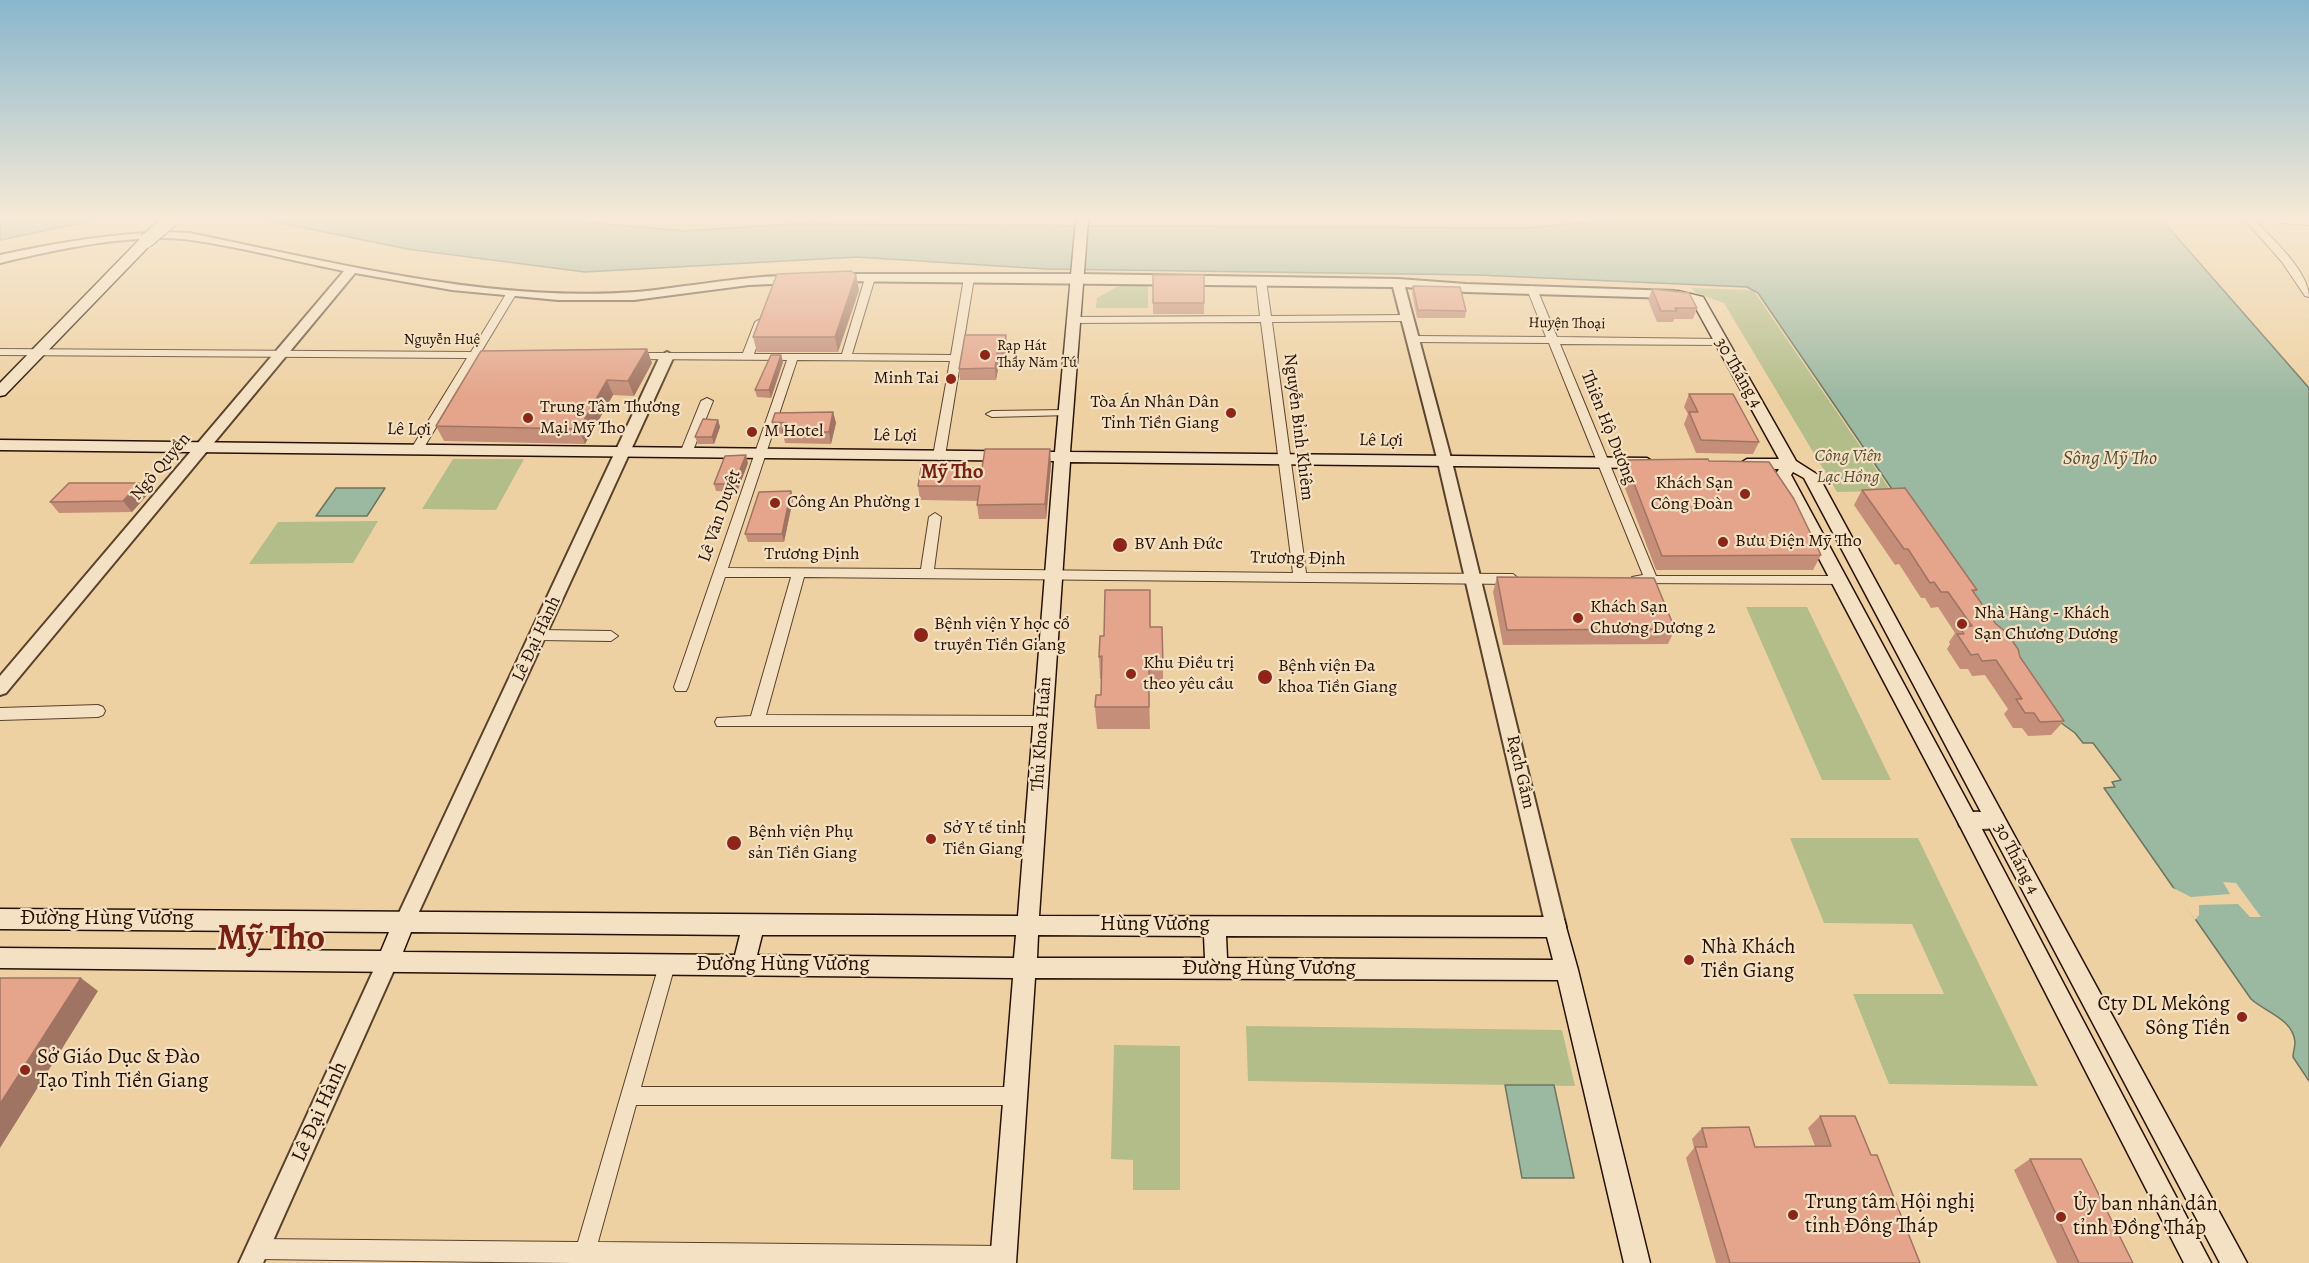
<!DOCTYPE html>
<meta charset="utf-8">
<style>
body{margin:0}
canvas{display:block;background:#eed1a3}
</style>
<canvas width="2309" height="1263"></canvas>
<script>
const ctx = document.querySelector('canvas').getContext('2d');
ctx.lineJoin = 'round';
function paint(path, color) { ctx.fillStyle = color; ctx.fill(path, 'evenodd'); }
function trace(path, color, width, dash) { ctx.strokeStyle = color; ctx.lineWidth = width; ctx.lineCap = dash ? 'butt' : 'round'; ctx.setLineDash(dash || []); ctx.stroke(path); }
function write(font, color, halo, rows, align = 'center') {
  ctx.font = font + ' Alegreya,serif'; ctx.lineWidth = 4.5; ctx.setLineDash([]); ctx.textBaseline = 'middle'; ctx.strokeStyle = halo; ctx.fillStyle = color; for (const [text, x, y, turn = 0] of rows) {
    ctx.save(); ctx.translate(x, y); ctx.rotate((+turn || 0) * Math.PI / 180); ctx.textAlign = isNaN(turn) ? turn : align; if (halo) ctx.strokeText(text, 0, 0); ctx.fillText(text, 0, 0); ctx.restore();
  }
}
const green = new Path2D(`
 M 1120,285 L 1148,285 L 1148,308 L 1096,308 L 1097,298 Z
 M 1691,288 L 1753,290 L 1891,491 L 1837,492 L 1724,303 L 1696,293 Z
 M 453,459 L 524,459 L 496,510 L 422,509 Z
 M 378,521 L 353,563 L 249,564 L 278,522 Z
 M 1746,607 L 1807,607 L 1891,780 L 1822,780 Z
 M 1790,838 L 1918,838 L 2038,1086 L 1889,1084 L 1853,994 L 1944,994 L 1912,924 L 1824,923 Z
 M 1246,1026 L 1562,1030 L 1575,1086 L 1248,1081 Z
 M 1114,1045 L 1180,1046 L 1180,1190 L 1133,1190 L 1133,1160 L 1111,1159 Z`);
const water = new Path2D(`
 M 0,220 L 96,220 L 0,240 Z
 M 266,220 L 562,220 L 685,231 L 790,224 L 1527,228 L 1607,220 L 2162,220 L 2309,388 L 2309,1081 L 2293,1057 C 2293,1052 2295,1048 2295,1042 C 2293,1019 2265,1012 2251,999 L 2104,788 L 2115,787 L 2112,782 L 2121,780 L 2093,743 L 2083,743 L 2075,733 L 2053,717 L 1922,533 L 1758,293 L 1747,287 L 1478,275 L 1046,269 L 857,257 L 585,272 L 407,249 Z
 M 336,488 L 385,488 L 367,516 L 316,516 Z
 M 1505,1085 L 1554,1085 L 1574,1178 L 1522,1178 Z`);
const pier = new Path2D(`
 M 2223,882 L 2236,883 L 2261,917 L 2250,917 L 2238,904 L 2199,905 L 2199,915 L 2195,920 L 2171,887 L 2191,897 L 2230,894 Z`);
const minor = new Path2D(`
 M 2245,220 L 2255,220 C 2272,239 2309,271 2309,297 L 2305,296 L 2282,262 Z
 M 2277,220 L 2309,220 L 2309,225 L 2282,223 Z
 M 870,275 L 875,278 L 852,354 L 951,355 L 964,278 L 969,275 L 974,278 L 945,456 L 939,460 L 933,456 L 950,361 L 797,360 L 728,568 L 921,569 L 929,517 L 935,513 L 941,517 L 934,569 L 1293,573 L 1261,322 L 1074,323 L 1069,320 L 1074,317 L 1260,316 L 1256,281 L 1261,278 L 1266,281 L 1271,316 L 1407,315 L 1412,318 L 1407,321 L 1272,322 L 1306,573 L 1513,574 L 1519,579 L 1513,584 L 804,577 L 766,715 L 1042,716 L 1047,718 L 1049,722 L 1047,726 L 717,726 L 715,722 L 717,718 L 751,716 L 791,577 L 725,577 L 688,687 L 686,691 L 676,691 L 674,687 L 787,360 L 633,359 L 628,356 L 633,353 L 743,353 L 755,322 L 760,319 L 765,322 L 754,354 L 842,354 L 865,278 Z
 M 1532,286 L 1537,289 L 1557,337 L 1720,339 L 1725,342 L 1720,345 L 1560,344 L 1656,576 L 1841,576 L 1846,578 L 1847,581 L 1846,584 L 1632,583 L 1631,580 L 1632,577 L 1643,575 L 1549,343 L 1413,342 L 1408,339 L 1413,336 L 1546,337 L 1527,289 Z
 M 511,291 L 516,294 L 481,352 L 497,352 L 502,355 L 497,358 L 478,358 L 423,449 L 417,453 L 411,449 L 467,358 L 0,355 L 0,349 L 471,352 L 506,294 Z
 M 707,398 L 713,401 L 692,453 L 686,457 L 682,456 L 680,453 L 701,401 Z
 M 1066,410 L 1070,411 L 1070,415 L 992,417 L 986,414 L 992,411 Z
 M 539,630 L 611,631 L 618,636 L 611,641 L 539,640 L 532,635 Z
 M 98,705 L 103,707 L 105,711 L 103,715 L 98,717 L 0,720 L 0,708 Z
 M 667,957 L 673,960 L 675,965 L 641,1087 L 1014,1087 L 1020,1090 L 1023,1096 L 1020,1102 L 1014,1105 L 636,1105 L 598,1242 L 1003,1246 L 1010,1249 L 1013,1256 L 1010,1263 L 572,1263 L 257,1259 L 250,1256 L 247,1249 L 250,1242 L 257,1239 L 578,1242 L 659,965 L 661,960 Z`);
const tertiary = new Path2D(`
 M 165,232 L 189,233 C 333,262 488,303 636,292 C 661,291 790,268 802,279 L 796,283 L 749,285 L 634,300 L 558,300 L 452,290 L 355,273 L 6,693 L 0,695 L 0,676 L 344,271 C 293,261 242,247 191,240 C 136,232 54,250 0,263 L 0,255 C 55,243 109,234 165,232 Z
 M 836,274 L 1079,274 L 1398,279 L 1466,284 L 1675,291 L 1677,294 L 1671,298 L 1466,292 L 1405,287 L 1452,462 L 1566,927 L 1563,933 L 1556,936 L 1549,933 L 1546,927 L 1438,462 L 1393,287 L 832,281 L 830,278 Z
 M 667,352 L 674,356 L 412,927 L 405,930 L 398,927 L 395,921 L 398,915 L 660,356 Z
 M 1967,812 L 1995,812 L 2002,814 L 2004,820 L 2002,826 C 1990,830 1972,830 1960,826 L 1958,820 L 1960,814 Z
 M 388,952 L 395,954 L 398,961 L 263,1263 L 239,1263 L 381,954 Z`);
const secondary = new Path2D(`
 M 1076,220 L 1088,220 L 1070,452 L 1647,458 L 1655,463 L 1647,468 L 1070,462 L 1039,916 L 1556,917 L 1564,920 L 1578,970 L 1650,1263 L 1624,1263 L 1558,980 L 1035,978 L 1016,1263 L 990,1263 L 1013,978 L 0,968 L 0,948 L 381,951 L 389,932 L 0,929 L 0,909 L 1018,916 L 1054,461 L 0,450 L 0,440 L 1055,452 ZM 411,932 L 740,935 L 735,955 L 403,952 ZM 762,935 L 1016,935 L 1014,958 L 757,955 ZM 1038,935 L 1204,936 L 1205,958 L 1037,958 ZM 1226,936 L 1547,937 L 1553,960 L 1227,958 Z
 M 146,237 L 152,241 L 151,244 L 5,395 L 0,396 L 0,383 L 141,238 Z
 M 1678,291 L 1703,297 L 1796,461 L 1818,475 L 2247,1263 L 2220,1263 L 1804,478 L 1793,472 L 1791,475 L 1974,814 L 2211,1263 L 2184,1263 L 1960,826 L 1775,475 L 1779,469 L 1747,469 L 1739,464 L 1747,459 L 1779,459 L 1693,303 L 1673,298 L 1671,295 Z`);
const secondaryBridge = new Path2D(`
 M 146,241 L 171,220`);
const wall = new Path2D(`
 M 856,275 L 859,290 L 838,352 L 757,352 L 753,337 Z
 M 1153,275 L 1204,303 L 1204,314 L 1153,314 Z
 M 1413,286 L 1466,311 L 1465,318 L 1417,318 L 1412,293 Z
 M 1652,289 L 1697,308 L 1693,319 L 1674,319 L 1673,322 L 1657,322 L 1648,300 Z
 M 1007,346 L 1005,364 L 999,364 L 996,380 L 960,380 L 959,369 Z
 M 647,349 L 652,363 L 634,396 L 613,395 L 585,444 L 444,441 L 436,426 Z
 M 781,355 L 783,362 L 771,398 L 757,397 L 755,390 Z
 M 1689,394 L 1759,442 L 1753,454 L 1696,453 L 1684,424 L 1688,414 L 1684,407 Z
 M 833,412 L 836,423 L 831,444 L 785,443 L 783,434 L 775,433 L 772,422 Z
 M 718,420 L 720,427 L 714,444 L 698,444 L 695,437 Z
 M 1625,460 L 1821,555 L 1813,570 L 1656,570 L 1620,475 Z
 M 748,463 L 737,492 L 716,491 L 714,484 Z
 M 1051,464 L 1046,519 L 979,519 L 977,505 L 978,501 L 920,500 L 918,486 L 982,468 Z
 M 140,483 L 148,494 L 132,512 L 59,513 L 50,502 Z
 M 1862,490 L 1977,590 L 1974,593 L 2064,721 L 2051,735 L 2028,736 L 2022,728 L 2013,728 L 2004,714 L 2008,709 L 1985,675 L 1972,676 L 1968,669 L 1960,669 L 1947,649 L 1950,644 L 1949,642 L 1955,633 L 1938,607 L 1931,608 L 1925,598 L 1921,598 L 1899,564 L 1895,565 L 1854,505 Z
 M 791,491 L 793,499 L 784,542 L 748,542 L 745,534 Z
 M 1497,577 L 1675,629 L 1668,644 L 1503,645 L 1493,592 Z
 M 1150,627 L 1163,667 L 1163,689 L 1149,689 L 1150,729 L 1097,729 L 1095,707 L 1101,695 L 1102,679 L 1100,679 L 1099,657 L 1104,636 Z
 M 1820,1116 L 1871,1155 L 1920,1263 L 1716,1263 L 1686,1158 L 1694,1148 L 1692,1139 L 1702,1128 L 1755,1147 L 1815,1146 L 1808,1128 Z
 M 2030,1159 L 2133,1263 L 2057,1263 L 2014,1170 Z`);
const shadedWall = new Path2D(`
 M 856,275 L 859,290 L 838,352 L 835,337 Z
 M 1006,335 L 1007,346 L 1005,364 L 1004,353 Z
 M 647,349 L 652,363 L 634,396 L 628,381 Z
 M 997,353 L 999,364 L 996,380 L 995,368 Z
 M 781,355 L 783,362 L 771,398 L 769,390 Z
 M 607,380 L 613,395 L 585,444 L 579,429 Z
 M 833,412 L 836,423 L 831,444 L 829,432 Z
 M 718,420 L 720,427 L 714,444 L 712,437 Z
 M 1050,449 L 1051,464 L 1046,519 L 1045,504 Z
 M 746,455 L 748,463 L 737,492 L 734,484 Z
 M 140,483 L 148,494 L 132,512 L 123,501 Z
 M 791,491 L 793,499 L 784,542 L 782,534 Z
 M 81,978 L 98,991 L 0,1148 L 0,1104 Z`);
const building = new Path2D(`
 M 851,271 L 856,275 L 835,337 L 753,337 L 777,274 Z
 M 1153,275 L 1204,275 L 1204,303 L 1153,303 Z
 M 1413,286 L 1460,287 L 1466,311 L 1418,310 Z
 M 1652,289 L 1689,293 L 1697,308 L 1675,308 L 1677,311 L 1661,311 Z
 M 965,335 L 1006,335 L 1004,353 L 997,353 L 995,368 L 959,369 Z
 M 647,349 L 628,381 L 607,380 L 579,429 L 436,426 L 481,351 Z
 M 771,355 L 781,355 L 769,390 L 755,390 Z
 M 1689,394 L 1733,394 L 1759,442 L 1701,440 L 1689,412 L 1698,412 Z
 M 833,412 L 829,432 L 782,432 L 786,423 L 772,422 L 775,413 Z
 M 703,419 L 718,420 L 712,437 L 695,437 Z
 M 985,449 L 1050,449 L 1045,504 L 977,505 L 980,486 L 918,486 L 921,468 L 982,468 Z
 M 746,455 L 734,484 L 714,484 L 725,456 Z
 M 1708,459 L 1709,461 L 1769,462 L 1794,499 L 1821,555 L 1662,556 L 1625,460 Z
 M 69,483 L 140,483 L 123,501 L 50,502 Z
 M 1905,488 L 1977,590 L 1972,590 L 1996,624 L 2006,632 L 2018,649 L 2020,657 L 2064,721 L 2040,722 L 2034,713 L 2025,713 L 2016,699 L 2022,699 L 1996,660 L 1982,661 L 1978,654 L 1971,655 L 1957,634 L 1964,634 L 1960,627 L 1972,626 L 1948,592 L 1941,592 L 1934,582 L 1930,583 L 1908,549 L 1904,549 L 1862,490 Z
 M 791,491 L 782,534 L 745,534 L 759,492 Z
 M 1497,577 L 1654,578 L 1675,629 L 1507,630 Z
 M 1105,590 L 1150,590 L 1150,627 L 1162,627 L 1163,667 L 1149,667 L 1149,707 L 1095,707 L 1096,695 L 1101,695 L 1102,656 L 1099,657 L 1100,636 L 1104,636 Z
 M 0,978 L 81,978 L 0,1104 Z
 M 1820,1116 L 1855,1116 L 1871,1155 L 1877,1155 L 1920,1263 L 1730,1263 L 1695,1147 L 1707,1147 L 1702,1128 L 1749,1127 L 1755,1147 L 1831,1146 Z
 M 2030,1159 L 2081,1159 L 2133,1263 L 2079,1263 Z`);
const markers = [
 [985,355,6,"#8f2418"],
 [951,379,6,"#8f2418"],
 [1231,413,6,"#8f2418"],
 [528,418,6,"#8f2418"],
 [752,432,6,"#8f2418"],
 [1745,494,6,"#8f2418"],
 [775,503,6,"#8f2418"],
 [1723,542,6,"#8f2418"],
 [1120,545,8,"#8f2418"],
 [1578,618,6,"#8f2418"],
 [1962,624,6,"#8f2418"],
 [921,635,8,"#8f2418"],
 [1131,674,6,"#8f2418"],
 [1265,677,8,"#8f2418"],
 [931,839,6,"#8f2418"],
 [734,843,8,"#8f2418"],
 [1689,960,6,"#8f2418"],
 [2242,1017,6,"#8f2418"],
 [25,1070,6,"#8f2418"],
 [1793,1215,6,"#8f2418"],
 [2061,1217,6,"#8f2418"]
];
const farStreetnames = [
 ["Huyện Thoại",1567,324,1],
 ["Nguyễn Huệ",442,340]
];
const farPoinames = [
 ["Rạp Hát",997,346],
 ["Thầy Năm Tú",997,363]
];
const streetNames = [
 ["30 Tháng 4",1738,373,60],
 ["Nguyễn Bỉnh Khiêm",1298,427,83],
 ["Thiên Hộ Dương",1608,428,68],
 ["Lê Lợi",409,430,1],
 ["Lê Lợi",895,436,1],
 ["Lê Lợi",1381,441,1],
 ["Ngô Quyền",161,467,-50],
 ["Lê Văn Duyệt",720,516,-71],
 ["Trương Định",812,555],
 ["Trương Định",1298,559,1],
 ["Lê Đại Hành",537,639,-65],
 ["Thủ Khoa Huân",1042,734,-86],
 ["Rạch Gầm",1520,772,77],
 ["30 Tháng 4",2016,859,62]
];
const poiNames = [
 ["Minh Tai",939,379,"right"],
 ["Tòa Án Nhân Dân",1219,403,"right"],
 ["Tỉnh Tiền Giang",1219,424,"right"],
 ["Trung Tâm Thương",540,408],
 ["Mại Mỹ Tho",540,429],
 ["M Hotel",764,432],
 ["Khách Sạn",1733,484,"right"],
 ["Công Đoàn",1733,505,"right"],
 ["Công An Phường 1",787,503],
 ["Bưu Điện Mỹ Tho",1735,542],
 ["BV Anh Đức",1134,545],
 ["Khách Sạn",1590,608],
 ["Chương Dương 2",1590,629],
 ["Nhà Hàng - Khách",1974,614],
 ["Sạn Chương Dương",1974,635],
 ["Bệnh viện Y học cổ",934,625],
 ["truyền Tiền Giang",934,646],
 ["Khu Điều trị",1143,664],
 ["theo yêu cầu",1143,685],
 ["Bệnh viện Đa",1278,667],
 ["khoa Tiền Giang",1278,688],
 ["Sở Y tế tỉnh",943,829],
 ["Tiền Giang",943,850],
 ["Bệnh viện Phụ",748,833],
 ["sản Tiền Giang",748,854]
];
const parkNames = [
 ["Công Viên",1848,457],
 ["Lạc Hồng",1848,478]
];
const waterNames = [
 ["Sông Mỹ Tho",2110,459]
];
const quarterNames = [
 ["Mỹ Tho",952,473]
];
const nearStreetnames = [
 ["Đường Hùng Vương",107,919],
 ["Hùng Vương",1155,925],
 ["Đường Hùng Vương",783,965],
 ["Đường Hùng Vương",1269,969],
 ["Lê Đại Hành",320,1112,-66]
];
const nearPoinames = [
 ["Nhà Khách",1701,948],
 ["Tiền Giang",1701,972],
 ["Cty DL Mekông",2230,1005,"right"],
 ["Sông Tiền",2230,1029,"right"],
 ["Sở Giáo Dục & Đào",37,1058],
 ["Tạo Tỉnh Tiền Giang",37,1082],
 ["Trung tâm Hội nghị",1805,1203],
 ["tỉnh Đồng Tháp",1805,1227],
 ["Ủy ban nhân dân",2073,1205],
 ["tỉnh Đồng Tháp",2073,1229]
];
const nearTownnames = [
 ["Mỹ Tho",271,940]
];
paint(green, '#b3bd8a');
paint(water, '#9bb8a1');
trace(water, '#6d7561', 1.5);
paint(pier, '#eed1a3');
trace(minor, '#59412a', 2);
trace(tertiary, '#59412a', 4);
trace(secondary, '#271102', 3);
paint(minor, '#f4e1c3');
paint(tertiary, '#f4e1c3');
paint(secondary, '#f4e1c3');
trace(secondaryBridge, '#271102', 16, []);
trace(secondaryBridge, '#f4e1c3', 14);
paint(wall, '#c48e78');
paint(shadedWall, '#a07462');
paint(building, '#e4a58c');
trace(building, '#a07462', 1.5);
const sky = ctx.createLinearGradient(0, 0, 0, 397);
sky.addColorStop(0, '#89b6cc');
sky.addColorStop(0.55, '#f7ead6');
sky.addColorStop(1, '#f7ead600');
ctx.fillStyle = sky;
ctx.fillRect(0, 0, 2309, 397);
for (const [x, y, r, color] of markers) { const dot = new Path2D(); dot.arc(x, y, r, 0, 2 * Math.PI); ctx.fillStyle = color; ctx.fill(dot); trace(dot, '#f4e1c3', 2); }
write('15px', '#271102', '#f4e1c3', farStreetnames);
write('15px', '#271102', '#f4e1c3', farPoinames, 'left');
write('18px', '#271102', '#f4e1c3', streetNames);
write('18px', '#271102', '#f4e1c3', poiNames, 'left');
write('italic 18px', '#584d32', '#f4e1c3', parkNames);
write('italic 20px', '#504b3a', '#f4e1c3', waterNames);
write('bold 21px', '#7a1f14', '#f4e1c3', quarterNames);
write('21px', '#271102', '#f4e1c3', nearStreetnames);
write('21px', '#271102', '#f4e1c3', nearPoinames, 'left');
write('bold 36px', '#7a1f14', '#f4e1c3', nearTownnames);
</script>
